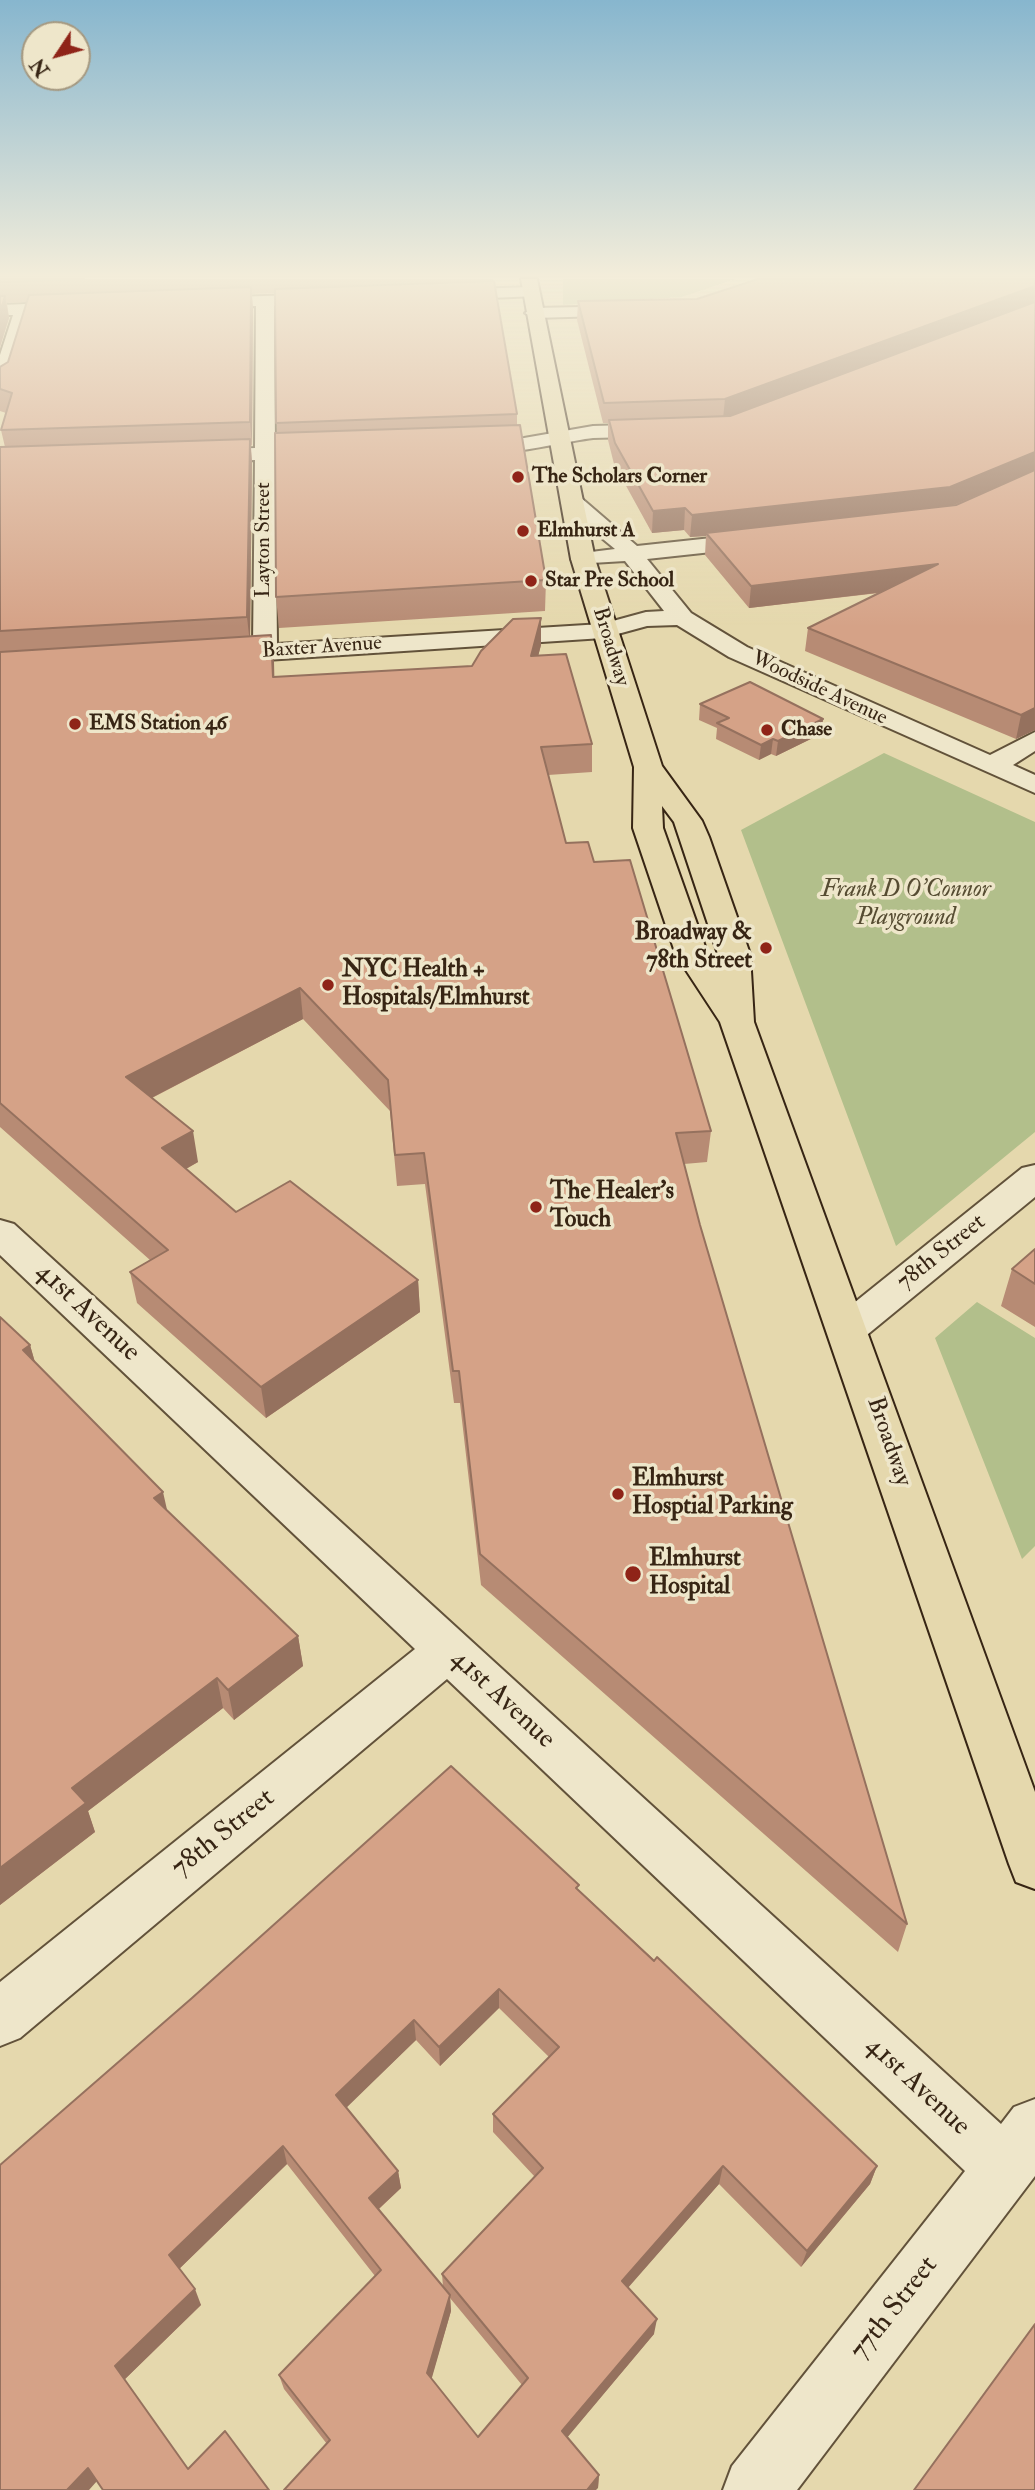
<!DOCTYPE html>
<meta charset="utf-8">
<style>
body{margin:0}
#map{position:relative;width:1035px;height:2490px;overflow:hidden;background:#e5d8ad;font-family:"IM FELL Double Pica",serif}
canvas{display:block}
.north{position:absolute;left:21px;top:21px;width:70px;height:70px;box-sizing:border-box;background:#eee6ca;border:2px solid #a59981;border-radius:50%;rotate:234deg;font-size:19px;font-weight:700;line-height:28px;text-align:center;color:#372514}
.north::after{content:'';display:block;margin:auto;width:24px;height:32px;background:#8f2418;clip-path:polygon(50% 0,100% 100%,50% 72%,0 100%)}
</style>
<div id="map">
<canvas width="1035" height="2490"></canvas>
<div class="north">N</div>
</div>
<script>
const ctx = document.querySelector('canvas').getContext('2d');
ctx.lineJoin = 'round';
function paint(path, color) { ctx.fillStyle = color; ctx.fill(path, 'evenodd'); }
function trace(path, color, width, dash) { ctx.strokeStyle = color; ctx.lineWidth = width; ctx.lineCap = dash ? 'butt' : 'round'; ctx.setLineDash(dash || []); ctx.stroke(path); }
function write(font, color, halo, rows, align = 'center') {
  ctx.font = font + ' "IM FELL Double Pica",serif'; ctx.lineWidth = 7; ctx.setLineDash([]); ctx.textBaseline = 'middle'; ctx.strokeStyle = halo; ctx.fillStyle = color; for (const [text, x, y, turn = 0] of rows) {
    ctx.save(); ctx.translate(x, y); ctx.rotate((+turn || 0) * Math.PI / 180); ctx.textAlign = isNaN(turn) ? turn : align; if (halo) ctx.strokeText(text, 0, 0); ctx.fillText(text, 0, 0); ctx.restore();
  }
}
const green = new Path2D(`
 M 563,279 L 735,279 L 682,297 L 563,305 Z
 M 884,753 L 1035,822 L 1035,1132 L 896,1246 L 741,830 Z
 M 977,1302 L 1035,1338 L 1035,1546 L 1022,1559 L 935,1338 Z`);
const minor = new Path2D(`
 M 531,287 L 537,288 L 539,292 L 537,296 L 443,300 L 434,295 L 443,290 Z
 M 327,294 L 336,299 L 333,303 L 274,306 L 275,447 L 327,446 L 337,452 L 327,458 L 275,460 L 277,644 L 602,624 L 646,612 L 664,611 L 625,561 L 575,564 L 571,559 L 575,554 L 615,549 L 564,507 L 561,502 L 564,497 L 580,497 L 637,546 L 758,533 L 766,535 L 769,540 L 758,547 L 647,559 L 691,613 L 747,647 L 990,755 L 1035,732 L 1035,751 L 1013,765 L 1035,775 L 1035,793 L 729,657 L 677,625 L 647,626 L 603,638 L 220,663 L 211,660 L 207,655 L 211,650 L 253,645 L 255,460 L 198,462 L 188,456 L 198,450 L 255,448 L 256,306 L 201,308 L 192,303 L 201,298 Z
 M 78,302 L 84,303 L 87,307 L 84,311 L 31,314 L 10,384 L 0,390 L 0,355 L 13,315 L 0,315 L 0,305 Z
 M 630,306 L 639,311 L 636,315 L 534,318 L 525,313 L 534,308 Z
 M 662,424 L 669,426 L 672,430 L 669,434 C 645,440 618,436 593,438 C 570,440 474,465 461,446 L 471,440 L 524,438 L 593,426 Z
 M 1035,1165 L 1035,1197 L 862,1339 L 848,1344 L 834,1339 L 828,1329 L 834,1319 L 1022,1168 Z
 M 0,1220 L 14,1224 L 1001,2124 L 1014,2107 L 1035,2099 L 1035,2176 L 797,2490 L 723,2490 L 732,2466 L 965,2171 L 447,1679 L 20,2038 L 0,2046 L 0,1982 L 415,1649 L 0,1255 Z`);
const major = new Path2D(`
 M 521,279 L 537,279 L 595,559 L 662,766 L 702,821 L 709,837 L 750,954 L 754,1022 L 1035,1792 L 1035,1889 L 1016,1882 L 1009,1864 L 720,1022 L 676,955 L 633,828 L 634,767 L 571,559 ZM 662,806 L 674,822 L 718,954 L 719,971 L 708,955 L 663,828 Z`);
const wall = new Path2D(`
 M 0,279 L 493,279 L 517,414 L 517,425 L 546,580 L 545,611 L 279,628 L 276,597 L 277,433 L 275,293 L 252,294 L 253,309 L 252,445 L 251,446 L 252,463 L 250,636 L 271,635 L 274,677 L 472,666 L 541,618 L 541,645 L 538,656 L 592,744 L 592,772 L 548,775 L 566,843 L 594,862 L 711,1131 L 707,1162 L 684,1164 L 700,1225 L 907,1924 L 898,1952 L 481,1585 L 460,1403 L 454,1403 L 425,1184 L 397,1186 L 390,1111 L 303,1019 L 152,1098 L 198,1162 L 186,1169 L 236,1212 L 418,1280 L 420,1312 L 266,1418 L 137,1303 L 130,1272 L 150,1260 L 0,1127 L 0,447 L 5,447 L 1,430 L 6,413 L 0,411 L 0,367 L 8,362 L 27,302 L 7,303 L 9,318 L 0,347 Z
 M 1035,279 L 1035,730 L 1016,739 L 805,651 L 808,628 L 879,593 L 749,608 L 705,555 L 706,536 L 690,537 L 684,530 L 652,533 L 614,464 L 608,440 L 608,423 L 603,423 L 577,320 L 578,301 L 697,299 Z
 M 700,704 L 823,719 L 821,734 L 776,756 L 771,754 L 759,760 L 716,739 L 717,728 L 699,720 Z
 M 1035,1249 L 1035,1327 L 1001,1306 L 1012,1269 Z
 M 30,1345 L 35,1363 L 167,1510 L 298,1636 L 303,1666 L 234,1720 L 223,1708 L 88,1811 L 95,1832 L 0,1905 Z
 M 579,1890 L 877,2166 L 870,2184 L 801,2267 L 719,2184 L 628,2287 L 654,2334 L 567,2437 L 599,2475 L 598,2488 L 327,2444 L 284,2389 L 279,2375 L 375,2276 L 287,2164 L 179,2269 L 201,2305 L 124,2380 L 188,2469 L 269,2490 L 97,2481 L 0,2165 ZM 499,2008 L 549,2057 L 493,2114 L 493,2132 L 535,2177 L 442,2274 L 443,2287 L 379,2209 L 401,2188 L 398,2171 L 346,2107 L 416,2040 L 440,2066 ZM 450,2298 L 522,2385 L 478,2437 L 431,2379 L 451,2311 Z`);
const shadedWall = new Path2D(`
 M 1035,286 L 1035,303 L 723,419 L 725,399 Z
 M 251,287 L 253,309 L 252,445 L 250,422 Z
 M 5,296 L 9,318 L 0,347 L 0,312 Z
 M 250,439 L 252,463 L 250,644 L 247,617 Z
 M 1035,452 L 1035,471 L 946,508 L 706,533 L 706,536 L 690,537 L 692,515 Z
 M 685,508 L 684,530 L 652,533 L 653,511 Z
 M 938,564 L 935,586 L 749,608 L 751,586 Z
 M 541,618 L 541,645 L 531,684 L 531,656 Z
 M 271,635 L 274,662 L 275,704 L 273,677 Z
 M 1035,708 L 1035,730 L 1016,739 L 1021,715 Z
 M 823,719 L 821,734 L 776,756 L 778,741 Z
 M 773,739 L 771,754 L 759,760 L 761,745 Z
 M 300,988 L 303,1019 L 132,1108 L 126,1077 Z
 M 193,1131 L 198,1162 L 168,1179 L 162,1148 Z
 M 418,1280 L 420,1312 L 266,1418 L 261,1387 Z
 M 30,1345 L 39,1376 L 23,1350 Z
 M 163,1492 L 170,1523 L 154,1498 Z
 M 298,1636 L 303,1666 L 234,1720 L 228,1690 Z
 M 217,1678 L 223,1708 L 88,1811 L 95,1832 L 0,1905 L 0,1868 L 72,1788 Z
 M 499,1989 L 499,2008 L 440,2066 L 439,2047 Z
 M 414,2020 L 416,2040 L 340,2114 L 336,2095 Z
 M 283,2146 L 287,2164 L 176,2272 L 169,2255 Z
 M 723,2166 L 719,2184 L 620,2297 L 622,2281 Z
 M 877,2166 L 870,2184 L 801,2267 L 807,2251 Z
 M 398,2171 L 401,2188 L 372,2215 L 369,2198 Z
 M 195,2289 L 201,2305 L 123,2381 L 115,2366 Z
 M 450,2295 L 451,2311 L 429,2388 L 427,2373 Z
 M 657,2319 L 654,2334 L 561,2445 L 562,2431 Z
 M 88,2468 L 97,2481 L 89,2490 L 67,2490 Z
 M 599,2475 L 598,2488 L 596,2490 L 587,2490 Z`);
const building = new Path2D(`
 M 0,279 L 84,279 L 0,282 Z
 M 758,279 L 1035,279 L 1035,286 L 725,399 L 604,403 L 578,301 L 697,299 Z
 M 494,281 L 517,414 L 276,423 L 275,289 Z
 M 251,287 L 250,422 L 1,430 L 12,393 L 0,389 L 0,367 L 8,362 L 29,295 Z
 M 0,296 L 5,296 L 0,312 Z
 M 1035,302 L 1035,452 L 950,487 L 692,515 L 685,508 L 653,511 L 615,443 L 609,420 L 730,416 Z
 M 520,425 L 546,580 L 276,597 L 275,433 Z
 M 250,439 L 247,617 L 0,631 L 0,447 Z
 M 1035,470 L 1035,708 L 1021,715 L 808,628 L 938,564 L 751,586 L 706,533 L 956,505 Z
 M 541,618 L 531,656 L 566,654 L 592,744 L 541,747 L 566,843 L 588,842 L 594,862 L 630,860 L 711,1131 L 676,1133 L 700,1225 L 907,1924 L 480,1554 L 459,1371 L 453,1371 L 424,1153 L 395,1155 L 388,1080 L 300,988 L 126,1077 L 193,1131 L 162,1148 L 236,1212 L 290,1181 L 418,1280 L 261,1387 L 130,1272 L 168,1250 L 0,1103 L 0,652 L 271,635 L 273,677 L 472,666 L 481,651 L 513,619 Z
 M 750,682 L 823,719 L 778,741 L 773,739 L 761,745 L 717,723 L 729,718 L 700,704 Z
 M 1035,1249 L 1035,1284 L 1012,1269 Z
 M 0,1317 L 30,1345 L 23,1350 L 163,1492 L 154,1498 L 298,1636 L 228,1690 L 217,1678 L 72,1788 L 86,1803 L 0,1868 Z
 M 451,1766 L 579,1885 L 576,1888 L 654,1961 L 657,1957 L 877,2166 L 807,2251 L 723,2166 L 622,2281 L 657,2319 L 562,2431 L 599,2475 L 587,2490 L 284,2490 L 330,2440 L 279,2375 L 381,2270 L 283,2146 L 169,2255 L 195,2289 L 115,2366 L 188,2469 L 225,2431 L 269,2490 L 103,2490 L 88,2468 L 67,2490 L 0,2490 L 0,2165 L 192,1998 ZM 499,1989 L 559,2047 L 493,2114 L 543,2168 L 442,2274 L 528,2378 L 478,2437 L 427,2373 L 450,2295 L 369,2198 L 398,2171 L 336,2095 L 414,2020 L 439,2047 Z
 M 1035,2324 L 1035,2490 L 914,2490 Z`);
const markers = [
 [518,477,7,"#8f2418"],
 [523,531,7,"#8f2418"],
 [531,581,7,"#8f2418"],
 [75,724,7,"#8f2418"],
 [767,730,7,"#8f2418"],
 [766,948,7,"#8f2418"],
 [328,985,7,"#8f2418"],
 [536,1207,7,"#8f2418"],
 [618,1494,7,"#8f2418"],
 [633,1574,9,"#8f2418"]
];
const farPoinames = [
 ["The Scholars Corner",532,477],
 ["Elmhurst A",537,531],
 ["Star Pre School",545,581],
 ["EMS Station 46",89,724],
 ["Chase",781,730]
];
const farStreetnames = [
 ["Layton Street",264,540,-90],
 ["Broadway",610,647,73],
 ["Baxter Avenue",322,648,-4],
 ["Woodside Avenue",819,689,25]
];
const parkNames = [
 ["Frank D O'Connor",906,891],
 ["Playground",906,919]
];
const poiNames = [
 ["Broadway &",752,934,"right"],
 ["78th Street",752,962,"right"],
 ["NYC Health +",342,971],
 ["Hospitals/Elmhurst",342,999],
 ["The Healer’s",550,1193],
 ["Touch",550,1221],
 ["Elmhurst",632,1480],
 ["Hosptial Parking",632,1508],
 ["Elmhurst",649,1560],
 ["Hospital",649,1588]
];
const streetNames = [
 ["78th Street",942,1253,-39],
 ["Broadway",888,1442,71]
];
const nearStreetnames = [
 ["41st Avenue",87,1313,43],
 ["41st Avenue",502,1700,43],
 ["78th Street",224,1834,-39],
 ["41st Avenue",917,2087,43],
 ["77th Street",895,2309,-52]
];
paint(green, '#b2bf8b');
trace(minor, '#62523a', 4);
trace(major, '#372514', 4);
paint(minor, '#eee6ca');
paint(major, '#e5d8ad');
paint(wall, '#b78b74');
paint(shadedWall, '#95715e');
paint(building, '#d5a287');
trace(building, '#95715e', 2);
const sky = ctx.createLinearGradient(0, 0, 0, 627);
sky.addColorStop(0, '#87b6ce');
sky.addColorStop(0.44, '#f3edda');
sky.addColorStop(1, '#f3edda00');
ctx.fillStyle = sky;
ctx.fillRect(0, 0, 1035, 627);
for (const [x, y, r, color] of markers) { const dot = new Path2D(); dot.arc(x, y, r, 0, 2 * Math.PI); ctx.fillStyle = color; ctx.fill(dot); trace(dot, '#eee6ca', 2.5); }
write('bold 21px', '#372514', '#eee6ca', farPoinames, 'left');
write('21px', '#372514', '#eee6ca', farStreetnames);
write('italic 24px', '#564c32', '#eee6ca', parkNames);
write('bold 24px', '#372514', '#eee6ca', poiNames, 'left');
write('24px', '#372514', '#eee6ca', streetNames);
write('28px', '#372514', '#eee6ca', nearStreetnames);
</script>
